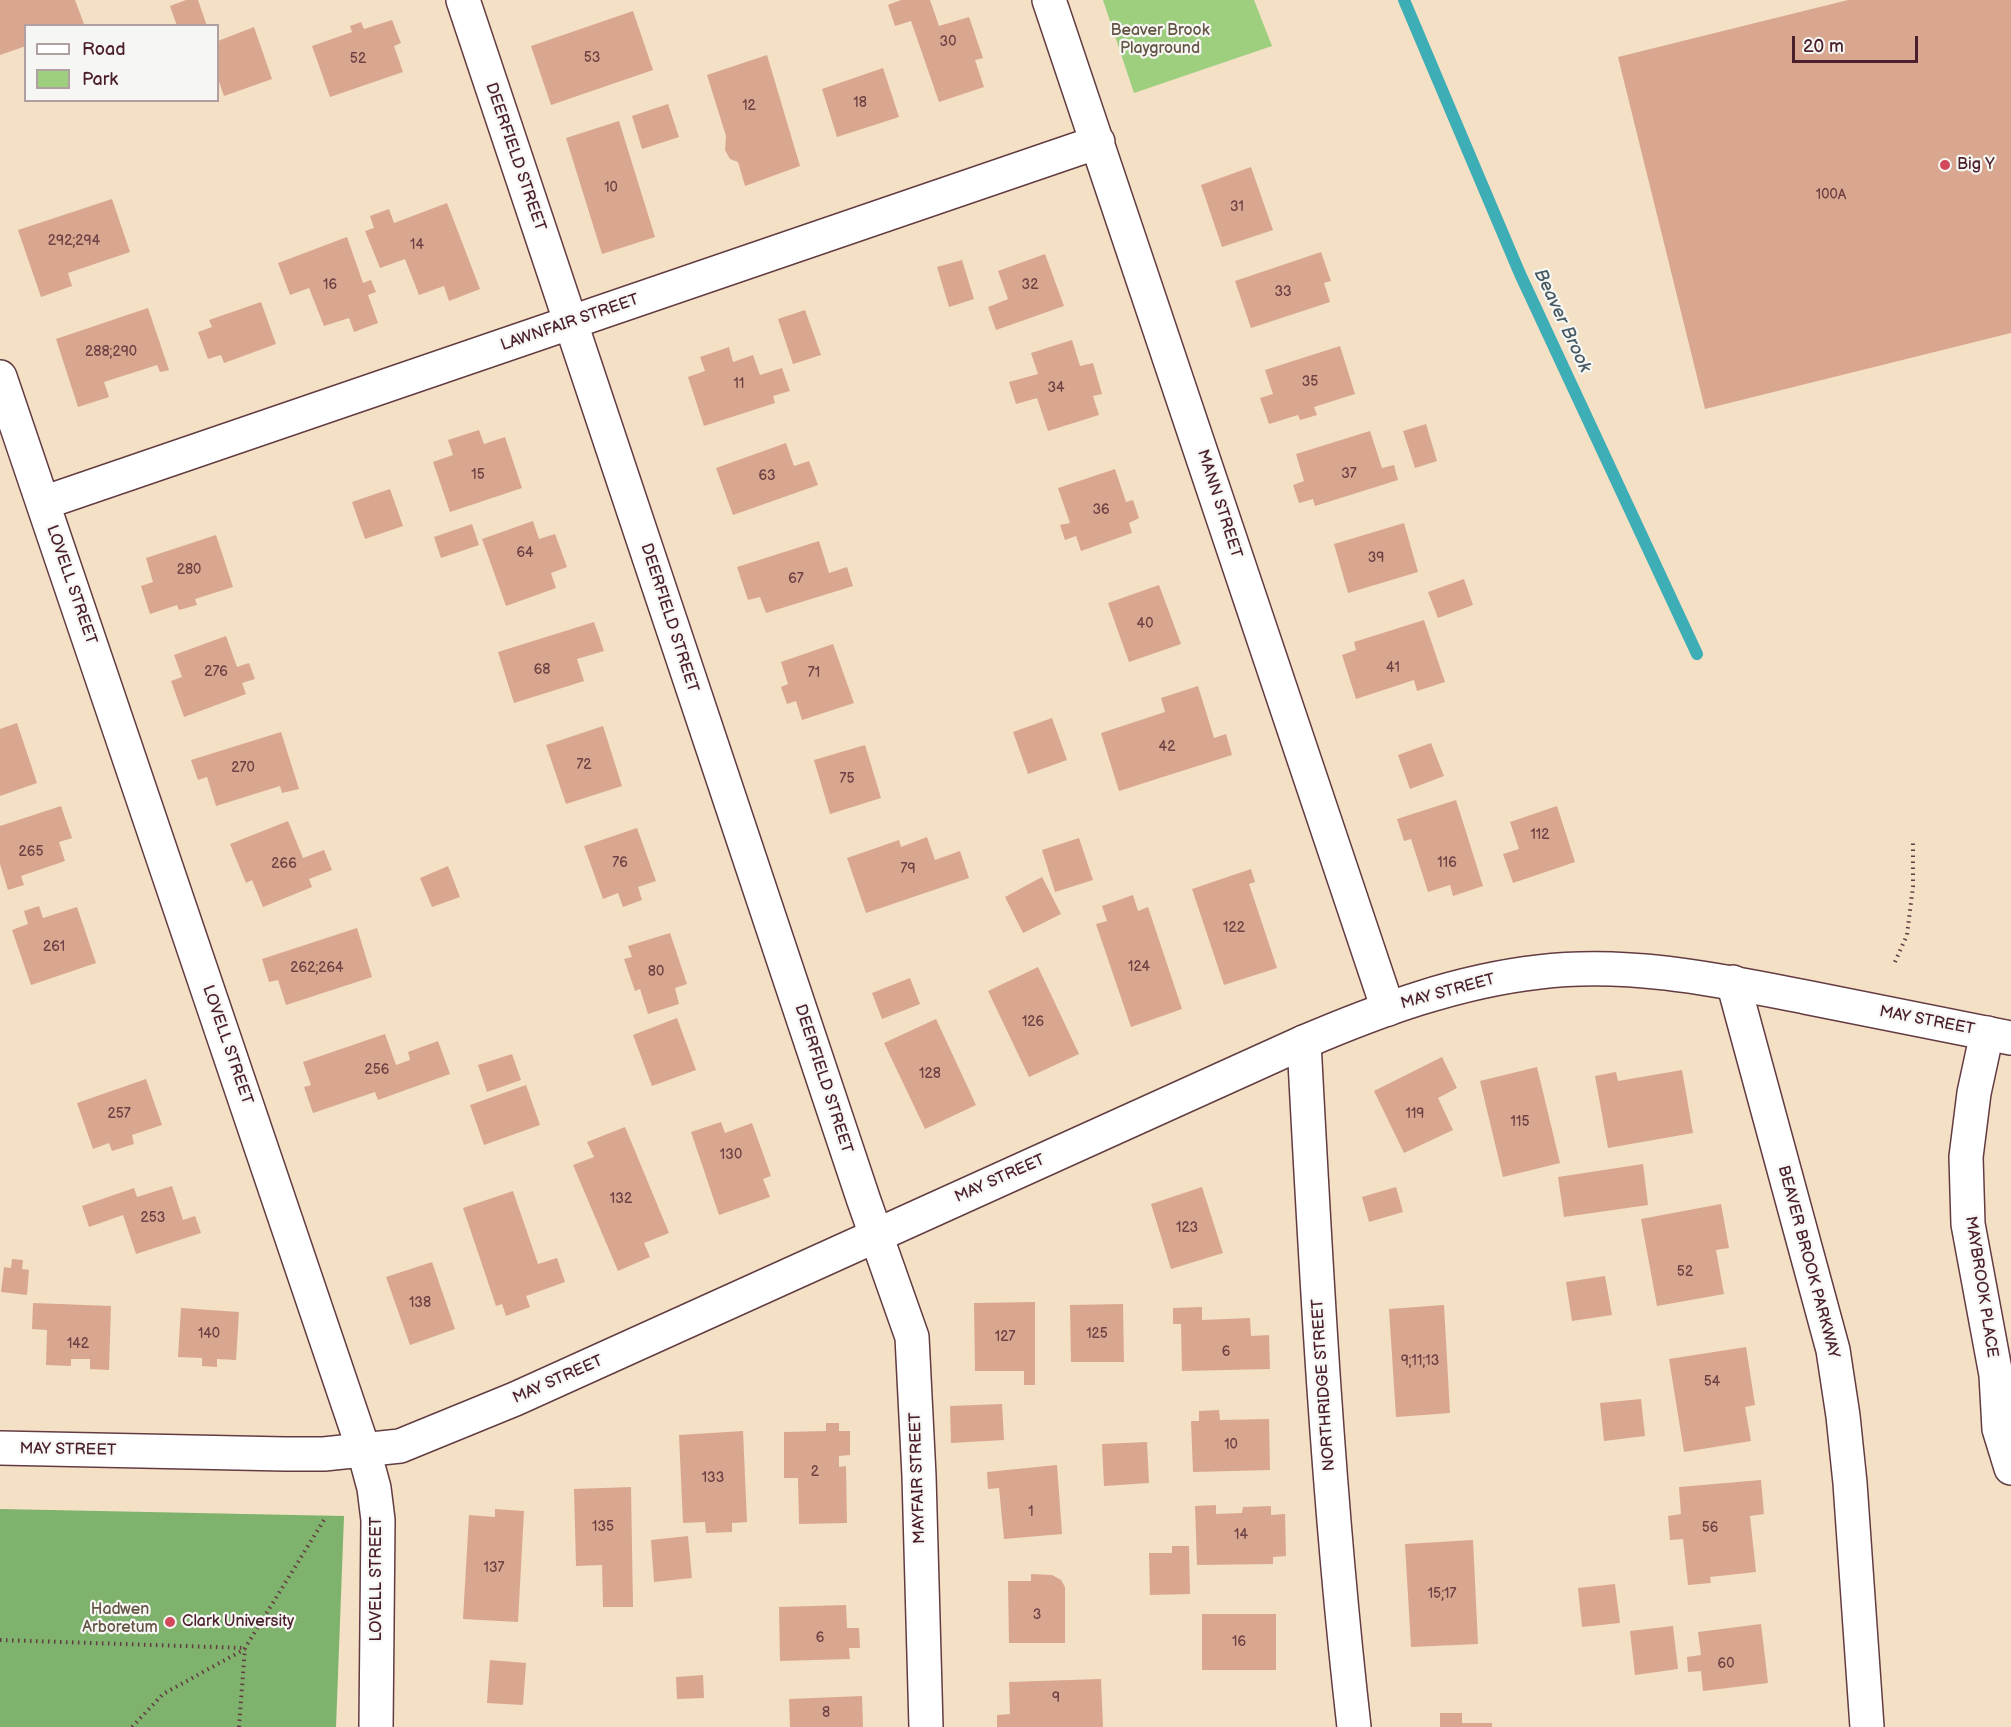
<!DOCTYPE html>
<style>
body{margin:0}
#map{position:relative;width:2011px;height:1727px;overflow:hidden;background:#f3e0c5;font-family:"Balsamiq Sans",sans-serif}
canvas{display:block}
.legend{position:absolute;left:24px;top:24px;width:195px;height:78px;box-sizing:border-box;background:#f6f6f2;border:2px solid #b1a0a2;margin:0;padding:8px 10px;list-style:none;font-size:18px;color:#4a1f2b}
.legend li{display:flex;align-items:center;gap:12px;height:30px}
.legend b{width:30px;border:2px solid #b1a0a2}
.scale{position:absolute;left:1792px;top:36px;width:126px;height:27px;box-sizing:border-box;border:3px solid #4a1f2b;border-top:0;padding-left:8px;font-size:18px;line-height:21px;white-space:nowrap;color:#4a1f2b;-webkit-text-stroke:4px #f6f6f2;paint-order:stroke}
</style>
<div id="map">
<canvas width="2011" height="1727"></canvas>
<ul class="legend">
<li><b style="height:8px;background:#fff"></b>Road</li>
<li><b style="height:16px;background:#9ecf7e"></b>Park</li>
</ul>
<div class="scale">20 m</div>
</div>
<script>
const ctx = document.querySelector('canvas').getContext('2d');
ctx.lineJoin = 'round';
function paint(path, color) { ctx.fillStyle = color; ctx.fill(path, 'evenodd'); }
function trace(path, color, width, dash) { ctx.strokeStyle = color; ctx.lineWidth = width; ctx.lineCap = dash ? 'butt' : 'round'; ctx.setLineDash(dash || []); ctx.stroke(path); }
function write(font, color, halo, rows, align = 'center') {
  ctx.font = font + ' "Balsamiq Sans",sans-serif'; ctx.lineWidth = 4.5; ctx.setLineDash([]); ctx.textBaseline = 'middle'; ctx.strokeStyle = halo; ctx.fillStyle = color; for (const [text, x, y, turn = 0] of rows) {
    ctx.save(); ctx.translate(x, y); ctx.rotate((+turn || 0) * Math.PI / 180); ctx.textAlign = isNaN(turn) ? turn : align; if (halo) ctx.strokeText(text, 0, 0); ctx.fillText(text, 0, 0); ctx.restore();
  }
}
const green = new Path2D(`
 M 1103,0 L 1254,0 L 1272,46 L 1134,93 Z`);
const forest = new Path2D(`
 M 0,1509 L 344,1516 L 336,1727 L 0,1727 Z`);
const stream = new Path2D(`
 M 1404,0 L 1520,274 L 1697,654`);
const building = new Path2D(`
 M 0,0 L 75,0 L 84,24 L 79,26 L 26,26 L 26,46 L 0,55 Z
 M 186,0 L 198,0 L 207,26 L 177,26 L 170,6 Z
 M 901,0 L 930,0 L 939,26 L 969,17 L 983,58 L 975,60 L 984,87 L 939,102 L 911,21 L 895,26 L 888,5 Z
 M 1848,0 L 2011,0 L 2011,333 L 1705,409 L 1618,57 Z
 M 633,11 L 653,70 L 551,105 L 531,46 Z
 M 392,20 L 401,43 L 394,46 L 403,72 L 330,97 L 312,46 L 352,32 L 350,26 L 361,22 L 364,29 Z
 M 254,27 L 272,79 L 224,96 L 218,79 L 218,41 Z
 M 767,55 L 800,166 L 745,186 L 738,162 L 730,159 L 725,150 L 726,136 L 707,75 Z
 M 883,68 L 899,117 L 837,137 L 822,89 Z
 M 668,104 L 679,137 L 642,149 L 632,116 Z
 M 619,121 L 655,237 L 602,254 L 566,138 Z
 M 1251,167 L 1273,230 L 1222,247 L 1201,185 Z
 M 112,199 L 130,252 L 68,273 L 72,286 L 41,297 L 18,230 Z
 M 447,203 L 480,289 L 449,301 L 444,286 L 419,295 L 405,259 L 380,268 L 365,231 L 374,228 L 370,216 L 389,209 L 394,223 Z
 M 347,237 L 363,283 L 371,280 L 376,292 L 368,295 L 378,323 L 354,332 L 349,318 L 324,326 L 309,288 L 290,295 L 278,263 Z
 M 1321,252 L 1331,281 L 1324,283 L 1330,302 L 1251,328 L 1235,281 Z
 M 1045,254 L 1064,306 L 996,330 L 988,307 L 1008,299 L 998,271 Z
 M 962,260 L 974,299 L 949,307 L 937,267 Z
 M 261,302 L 276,344 L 224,363 L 221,355 L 208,359 L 198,332 L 212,327 L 209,320 Z
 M 148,308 L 169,370 L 160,372 L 157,365 L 104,382 L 109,397 L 78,407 L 56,339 Z
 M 805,310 L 821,355 L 793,364 L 778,319 Z
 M 1072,340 L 1080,366 L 1093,363 L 1102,394 L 1093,396 L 1099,415 L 1048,431 L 1037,398 L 1016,404 L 1009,382 L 1038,374 L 1031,353 Z
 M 1340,346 L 1355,394 L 1314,407 L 1317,415 L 1300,420 L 1298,415 L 1269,424 L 1260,398 L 1273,394 L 1265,370 Z
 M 729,347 L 733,362 L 753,355 L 760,375 L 782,368 L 790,391 L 773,396 L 775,403 L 704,426 L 688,377 L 705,371 L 700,357 Z
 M 1426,424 L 1437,461 L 1415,468 L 1403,431 Z
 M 479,430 L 484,444 L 505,437 L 522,488 L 450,512 L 433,462 L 453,455 L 448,440 Z
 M 1370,431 L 1382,468 L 1394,465 L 1398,480 L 1315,506 L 1313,499 L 1299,503 L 1293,485 L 1304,481 L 1296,454 Z
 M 786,443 L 794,466 L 809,461 L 818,485 L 733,515 L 716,468 Z
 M 1115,469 L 1126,502 L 1133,500 L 1139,518 L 1129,523 L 1132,533 L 1081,551 L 1076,536 L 1065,540 L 1060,525 L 1070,523 L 1058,488 Z
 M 390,489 L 403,526 L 365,539 L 352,502 Z
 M 533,521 L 539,539 L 555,534 L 567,567 L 551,573 L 556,588 L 506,606 L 482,539 Z
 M 1404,523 L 1418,572 L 1348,593 L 1334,544 Z
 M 472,524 L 479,545 L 441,558 L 434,537 Z
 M 216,535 L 233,587 L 195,599 L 197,605 L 179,610 L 177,605 L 150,614 L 141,586 L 153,582 L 146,558 Z
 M 819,541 L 829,573 L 847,567 L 853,586 L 766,613 L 760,597 L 748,600 L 737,567 Z
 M 1464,579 L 1473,605 L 1438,618 L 1428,592 Z
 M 1159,585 L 1181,644 L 1129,662 L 1108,603 Z
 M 1424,620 L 1445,682 L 1417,691 L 1414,680 L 1356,699 L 1342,655 L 1356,650 L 1354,642 Z
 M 594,622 L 604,651 L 577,659 L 584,681 L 514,703 L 498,652 Z
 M 226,636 L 237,667 L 249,663 L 255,679 L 242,683 L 246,694 L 184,717 L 171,681 L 182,677 L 174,655 Z
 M 833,644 L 854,703 L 802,720 L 796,701 L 787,704 L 781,687 L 788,684 L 781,662 Z
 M 1198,686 L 1214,738 L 1226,734 L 1232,755 L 1119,791 L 1101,733 L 1165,712 L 1161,698 Z
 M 1052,718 L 1067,760 L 1028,774 L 1013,732 Z
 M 17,723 L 37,783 L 0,796 L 0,729 Z
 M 603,726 L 622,786 L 566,804 L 546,745 Z
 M 281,732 L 299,789 L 282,793 L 280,786 L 216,806 L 207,777 L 198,780 L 191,760 Z
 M 1431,743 L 1444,776 L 1410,789 L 1398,755 Z
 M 865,745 L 881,798 L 830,814 L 814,760 Z
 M 1456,800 L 1483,886 L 1453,896 L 1450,885 L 1428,892 L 1411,839 L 1404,841 L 1397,819 Z
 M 61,806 L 72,838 L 59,842 L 65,861 L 21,876 L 24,885 L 8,890 L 0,864 L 0,826 Z
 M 1557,806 L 1575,862 L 1513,883 L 1503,854 L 1519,849 L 1510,822 Z
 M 288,821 L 303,858 L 324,850 L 332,870 L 309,879 L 312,887 L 263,907 L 252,880 L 246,883 L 230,844 Z
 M 637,828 L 656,881 L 638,887 L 642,900 L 623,907 L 618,893 L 603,899 L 584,846 Z
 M 927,837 L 935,860 L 960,851 L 969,878 L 866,913 L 847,858 L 899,840 L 901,847 Z
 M 1079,838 L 1093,880 L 1055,892 L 1042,850 Z
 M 448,866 L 460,897 L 432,907 L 420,878 Z
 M 1251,869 L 1255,882 L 1249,884 L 1277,968 L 1224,985 L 1192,889 Z
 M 1042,877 L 1061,914 L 1023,933 L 1005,897 Z
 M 1133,895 L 1138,911 L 1148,907 L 1182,1009 L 1131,1027 L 1096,924 L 1107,921 L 1102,906 Z
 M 39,906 L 43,918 L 77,907 L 96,963 L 31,985 L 12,930 L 28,924 L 24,911 Z
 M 357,928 L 372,977 L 286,1005 L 278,980 L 269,982 L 262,959 Z
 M 670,933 L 687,984 L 675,988 L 679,1004 L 648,1014 L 640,989 L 635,991 L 624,959 L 632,957 L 628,946 Z
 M 1038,967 L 1079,1054 L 1029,1077 L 988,991 Z
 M 910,978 L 920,1004 L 882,1019 L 872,993 Z
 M 677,1018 L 696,1070 L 652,1086 L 633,1035 Z
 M 936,1019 L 976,1105 L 925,1129 L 884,1043 Z
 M 385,1034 L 396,1065 L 410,1060 L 408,1052 L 438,1041 L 450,1074 L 378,1100 L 375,1092 L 313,1113 L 304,1087 L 311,1085 L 303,1062 Z
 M 512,1054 L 521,1080 L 487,1092 L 478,1065 Z
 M 1442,1057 L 1457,1088 L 1438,1098 L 1453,1130 L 1404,1153 L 1374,1091 Z
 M 1537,1067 L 1560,1163 L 1503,1177 L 1480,1081 Z
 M 1682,1070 L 1693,1133 L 1608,1148 L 1595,1076 L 1616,1072 L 1618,1081 Z
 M 146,1079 L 162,1125 L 132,1135 L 134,1144 L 112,1151 L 109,1143 L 93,1149 L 77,1103 Z
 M 526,1085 L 540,1125 L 484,1145 L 470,1105 Z
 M 721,1122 L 725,1133 L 752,1123 L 771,1176 L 763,1179 L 770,1197 L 719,1215 L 691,1132 Z
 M 625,1127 L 669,1233 L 644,1243 L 650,1257 L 618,1271 L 573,1165 L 594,1157 L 587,1142 Z
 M 1643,1164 L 1648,1205 L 1564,1217 L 1558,1177 Z
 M 172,1186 L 183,1220 L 195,1216 L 201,1233 L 136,1254 L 123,1215 L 89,1227 L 82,1206 L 134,1188 L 137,1197 Z
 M 1202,1187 L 1223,1253 L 1171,1269 L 1151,1204 Z
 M 1396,1187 L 1403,1212 L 1369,1222 L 1362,1197 Z
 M 513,1191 L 538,1264 L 557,1258 L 565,1282 L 526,1296 L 530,1307 L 506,1316 L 502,1304 L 496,1306 L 463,1208 Z
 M 1721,1204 L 1729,1248 L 1716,1250 L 1724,1294 L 1657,1306 L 1641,1219 Z
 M 12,1259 L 23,1260 L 22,1269 L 29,1270 L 27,1295 L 1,1292 L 4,1267 L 11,1268 Z
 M 432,1262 L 455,1329 L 410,1345 L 386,1277 Z
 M 1605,1276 L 1612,1315 L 1572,1321 L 1566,1282 Z
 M 1035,1302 L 1035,1385 L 1024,1385 L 1024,1371 L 975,1371 L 974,1303 Z
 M 33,1303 L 111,1306 L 109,1370 L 90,1369 L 90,1359 L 71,1359 L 71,1366 L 46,1365 L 47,1330 L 32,1329 Z
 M 1123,1304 L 1124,1362 L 1071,1362 L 1070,1305 Z
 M 1444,1305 L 1450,1413 L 1396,1417 L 1389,1309 Z
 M 1202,1307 L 1202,1320 L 1250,1318 L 1251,1336 L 1269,1335 L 1270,1369 L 1182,1371 L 1181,1324 L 1173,1324 L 1173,1308 Z
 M 181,1308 L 239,1312 L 236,1360 L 217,1359 L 217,1367 L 202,1366 L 202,1358 L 178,1357 Z
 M 1746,1347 L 1755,1405 L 1745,1407 L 1751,1441 L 1684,1452 L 1669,1359 Z
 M 1641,1399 L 1645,1436 L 1604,1441 L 1600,1403 Z
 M 1002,1404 L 1004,1440 L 951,1443 L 950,1406 Z
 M 1219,1410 L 1220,1420 L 1269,1419 L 1270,1470 L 1193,1472 L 1191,1421 L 1199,1421 L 1199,1411 Z
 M 826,1423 L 839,1423 L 839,1431 L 850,1431 L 850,1455 L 839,1456 L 839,1467 L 846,1466 L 847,1523 L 799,1524 L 798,1478 L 784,1478 L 784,1432 L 826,1431 Z
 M 743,1431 L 747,1522 L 732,1523 L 732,1532 L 706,1533 L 705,1522 L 683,1523 L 679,1435 Z
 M 1147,1442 L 1149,1483 L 1104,1486 L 1102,1444 Z
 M 1057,1465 L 1062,1534 L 1004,1539 L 999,1488 L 988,1489 L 987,1472 Z
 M 1761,1480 L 1764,1514 L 1750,1516 L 1756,1572 L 1710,1577 L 1711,1583 L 1688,1585 L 1683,1539 L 1670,1540 L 1668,1516 L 1681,1514 L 1679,1487 Z
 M 631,1487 L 633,1607 L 603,1607 L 602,1565 L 576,1566 L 574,1489 Z
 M 1216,1505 L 1216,1514 L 1242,1513 L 1243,1507 L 1271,1506 L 1271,1515 L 1285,1514 L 1286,1556 L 1273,1557 L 1273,1564 L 1197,1565 L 1195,1506 Z
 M 495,1509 L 524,1511 L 518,1622 L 463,1619 L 469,1515 L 495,1517 Z
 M 688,1536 L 692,1578 L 654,1582 L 651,1540 Z
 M 1473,1540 L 1478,1644 L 1411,1647 L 1405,1544 Z
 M 1172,1546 L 1189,1546 L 1190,1594 L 1150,1595 L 1149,1553 L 1172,1553 Z
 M 1031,1574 L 1052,1575 L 1061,1580 L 1065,1587 L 1065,1643 L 1009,1643 L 1008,1581 L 1031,1581 Z
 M 1615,1584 L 1620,1623 L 1582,1627 L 1578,1588 Z
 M 846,1605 L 847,1628 L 859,1628 L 860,1648 L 849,1648 L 850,1659 L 780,1661 L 779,1607 Z
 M 1202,1614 L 1276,1614 L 1276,1670 L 1202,1670 Z
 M 1761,1624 L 1768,1683 L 1703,1691 L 1701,1671 L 1688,1672 L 1687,1657 L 1701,1655 L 1698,1632 Z
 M 1673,1626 L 1678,1669 L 1635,1675 L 1630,1631 Z
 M 490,1660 L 526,1663 L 523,1705 L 487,1703 Z
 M 703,1675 L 704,1698 L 677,1699 L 676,1677 Z
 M 1101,1679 L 1103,1727 L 997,1727 L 997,1715 L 1010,1714 L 1009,1682 Z
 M 862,1696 L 863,1727 L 790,1727 L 789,1699 Z
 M 1440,1713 L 1462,1713 L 1462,1723 L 1492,1723 L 1492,1727 L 1440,1727 Z`);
const path = new Path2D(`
 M 1895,962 L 1907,935 L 1913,886 L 1913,842
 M 0,1640 L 245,1648
 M 132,1727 L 163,1694 L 245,1649
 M 239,1727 L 245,1648 L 324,1520`);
const street = new Path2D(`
 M 463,0 L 864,1201 L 912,1337 L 919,1476 L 926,1727
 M 1049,0 L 1388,1009
 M 0,377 L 364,1451
 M 43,503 L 1098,142
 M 1733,982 L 1833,1350 L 1843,1416 L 1850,1483 L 1867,1727
 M 1987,1033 L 1974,1093 L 1966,1157 L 1968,1224 L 1996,1375 L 1999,1429 L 2011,1468
 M 1304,1042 C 1316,1271 1328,1499 1354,1727`);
const secondary = new Path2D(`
 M 0,1448 L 285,1454 L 324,1454 L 400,1446 L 515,1399 L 1304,1042 C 1379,1010 1458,981 1539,972 C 1629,961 1718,980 1805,997 C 1874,1011 1943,1024 2011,1038
 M 364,1451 L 374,1488 L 378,1520 L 376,1727`);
const markers = [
 [1945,165,6,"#d1495b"],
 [170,1622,6,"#d1495b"]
];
const numberNames = [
 ["30",948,42],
 ["53",592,58],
 ["52",358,59],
 ["18",860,103],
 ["12",749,106],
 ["10",611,188],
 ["100A",1831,195],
 ["31",1237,207],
 ["292;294",74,241],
 ["14",417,245],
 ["16",330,285],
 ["32",1030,285],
 ["33",1283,292],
 ["288;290",111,352],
 ["35",1310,382],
 ["11",739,384],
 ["34",1056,388],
 ["37",1349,474],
 ["15",478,475],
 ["63",767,476],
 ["36",1101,510],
 ["64",525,553],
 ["39",1376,558],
 ["280",189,570],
 ["67",796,579],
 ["40",1145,624],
 ["41",1393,668],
 ["68",542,670],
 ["276",216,672],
 ["71",814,673],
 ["42",1167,747],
 ["72",584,765],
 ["270",243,768],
 ["75",847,779],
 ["112",1540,835],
 ["265",31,852],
 ["76",620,863],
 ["116",1447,863],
 ["266",284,864],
 ["79",908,869],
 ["122",1234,928],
 ["261",54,947],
 ["124",1139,967],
 ["262;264",317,968],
 ["80",656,972],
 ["126",1033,1022],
 ["256",377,1070],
 ["128",930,1074],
 ["257",119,1114],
 ["119",1415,1114],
 ["115",1520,1122],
 ["130",731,1155],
 ["132",621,1199],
 ["253",153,1218],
 ["123",1187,1228],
 ["52",1685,1272],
 ["138",420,1303],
 ["140",209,1334],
 ["125",1097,1334],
 ["127",1005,1337],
 ["142",78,1344],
 ["6",1226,1352],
 ["9;11;13",1420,1361],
 ["54",1712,1382],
 ["10",1231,1445],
 ["2",815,1472],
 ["133",713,1478],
 ["1",1031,1512],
 ["135",603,1527],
 ["56",1710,1528],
 ["14",1241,1535],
 ["137",494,1568],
 ["15;17",1442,1594],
 ["3",1037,1615],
 ["6",820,1638],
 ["16",1239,1642],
 ["60",1726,1664],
 ["9",1056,1698],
 ["8",826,1713]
];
const parkNames = [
 ["Beaver Brook",1160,31],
 ["Playground",1160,49],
 ["Hadwen",120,1610],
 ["Arboretum",120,1628]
];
const streetNames = [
 ["DEERFIELD STREET",515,157,71],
 ["LAWNFAIR STREET",570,323,-19],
 ["MANN STREET",1219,504,72],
 ["LOVELL STREET",71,585,71],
 ["DEERFIELD STREET",669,618,72],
 ["MAY STREET",1448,992,-15],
 ["MAY STREET",1927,1021,11],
 ["LOVELL STREET",227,1045,71],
 ["DEERFIELD STREET",823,1079,72],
 ["MAY STREET",1000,1179,-24],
 ["BEAVER BROOK PARKWAY",1808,1262,75],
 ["MAYBROOK PLACE",1981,1287,81],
 ["MAY STREET",558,1380,-24],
 ["NORTHRIDGE STREET",1324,1385,-94],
 ["MAY STREET",68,1450,1],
 ["MAYFAIR STREET",918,1478,-92],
 ["LOVELL STREET",377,1579,-90]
];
const poiNames = [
 ["Big Y",1957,165],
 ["Clark University",182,1622]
];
const waterNames = [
 ["Beaver Brook",1562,321,65]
];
paint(green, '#9ecf7e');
paint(forest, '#7eb26d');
trace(stream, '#3daeb5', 12);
paint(building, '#d9a78f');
trace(street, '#633c42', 36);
trace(secondary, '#633c42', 36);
trace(path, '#633c42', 4, [1.5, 4.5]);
trace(street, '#fff', 33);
trace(secondary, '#fff', 33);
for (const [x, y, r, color] of markers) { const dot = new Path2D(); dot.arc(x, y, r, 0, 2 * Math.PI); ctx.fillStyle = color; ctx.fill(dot); trace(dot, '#f6f6f2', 2); }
write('14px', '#6e4144', null, numberNames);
write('16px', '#635444', '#f6f6f2', parkNames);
write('16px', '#4a1f2b', '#f6f6f2', streetNames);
write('16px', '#4a1f2b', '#f6f6f2', poiNames, 'left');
write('italic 18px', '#455862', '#f6f6f2', waterNames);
</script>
